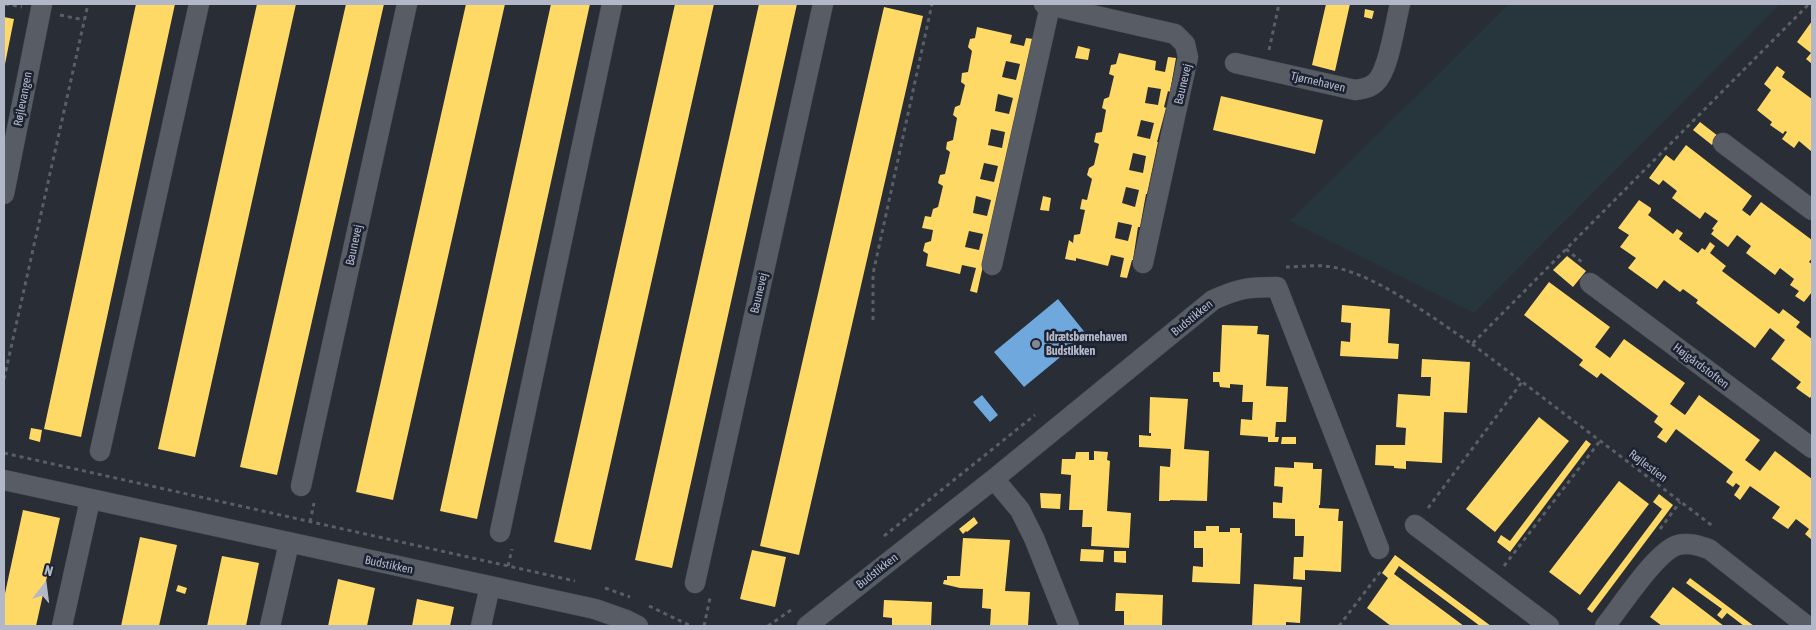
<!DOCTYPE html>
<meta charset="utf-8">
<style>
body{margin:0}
#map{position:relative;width:1816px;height:630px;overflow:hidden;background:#292d36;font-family:"Asap Condensed",sans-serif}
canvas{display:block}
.frame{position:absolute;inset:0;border:5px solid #b2b8c8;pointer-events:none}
.north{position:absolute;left:20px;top:560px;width:50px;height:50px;-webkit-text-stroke:4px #1c2231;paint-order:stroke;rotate:15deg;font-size:14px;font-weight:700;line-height:20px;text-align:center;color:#b2b8c8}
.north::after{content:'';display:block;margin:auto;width:18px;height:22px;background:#b2b8c8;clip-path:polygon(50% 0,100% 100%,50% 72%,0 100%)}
</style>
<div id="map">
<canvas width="1816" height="630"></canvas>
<div class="frame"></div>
<div class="north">N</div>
</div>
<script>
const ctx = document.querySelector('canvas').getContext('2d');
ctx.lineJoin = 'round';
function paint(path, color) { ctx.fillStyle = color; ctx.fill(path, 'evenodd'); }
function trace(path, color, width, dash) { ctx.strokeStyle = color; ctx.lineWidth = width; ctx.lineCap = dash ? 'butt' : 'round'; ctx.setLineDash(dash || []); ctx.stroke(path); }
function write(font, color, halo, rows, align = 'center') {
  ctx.font = font + ' "Asap Condensed",sans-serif'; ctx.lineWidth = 5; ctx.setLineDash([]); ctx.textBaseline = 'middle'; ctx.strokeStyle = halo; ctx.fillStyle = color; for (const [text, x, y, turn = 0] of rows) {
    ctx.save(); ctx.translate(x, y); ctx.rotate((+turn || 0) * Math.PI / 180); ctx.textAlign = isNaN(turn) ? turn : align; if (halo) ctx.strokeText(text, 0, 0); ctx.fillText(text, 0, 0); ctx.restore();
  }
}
const green = new Path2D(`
 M 1509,4 L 1780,4 L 1474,313 L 1290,221 Z`);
const homes = new Path2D(`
 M 136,4 L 175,4 L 81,437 L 44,429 Z
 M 257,4 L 296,4 L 195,457 L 158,449 Z
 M 346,4 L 384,4 L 277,475 L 240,467 Z
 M 466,4 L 505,4 L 393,500 L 356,492 Z
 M 551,4 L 590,4 L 477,519 L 440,511 Z
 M 675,4 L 714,4 L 591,550 L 554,542 Z
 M 759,4 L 797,4 L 672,568 L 635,560 Z
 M 1326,4 L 1350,4 L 1335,71 L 1312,65 Z
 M 884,7 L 923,16 L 799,555 L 760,546 Z
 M 1365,9 L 1374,11 L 1372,19 L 1364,17 Z
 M 4,17 L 14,19 L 5,64 L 4,63 Z
 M 1812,21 L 1812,64 L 1806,59 L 1811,53 L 1797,42 Z
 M 977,27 L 1012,35 L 1010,43 L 1024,46 L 1026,38 L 1033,39 L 977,293 L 970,291 L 976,268 L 962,265 L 960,274 L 926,266 L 928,254 L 923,251 L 925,243 L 931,241 L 933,230 L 922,228 L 925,216 L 931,217 L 933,209 L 938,207 L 943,186 L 938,183 L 940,175 L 945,174 L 950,152 L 946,149 L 947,142 L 953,140 L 957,118 L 953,115 L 955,107 L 960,105 L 965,85 L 961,82 L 962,73 L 968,72 L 972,51 L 968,47 L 970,39 L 975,38 ZM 1006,61 L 1020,64 L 1016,80 L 1002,77 ZM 998,94 L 1013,98 L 1009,114 L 995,111 ZM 991,129 L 1005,132 L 1002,148 L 988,145 ZM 984,163 L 998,166 L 994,182 L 980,179 ZM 976,196 L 991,200 L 987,216 L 973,213 ZM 969,231 L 983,234 L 979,250 L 965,247 Z
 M 1078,46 L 1090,49 L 1088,60 L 1075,58 Z
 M 1119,53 L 1156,61 L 1155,70 L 1165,72 L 1168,57 L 1176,58 L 1170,92 L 1168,91 L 1164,107 L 1166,108 L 1157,142 L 1158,142 L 1147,194 L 1146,194 L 1140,227 L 1138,227 L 1133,260 L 1132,260 L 1127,278 L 1120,277 L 1124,258 L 1111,255 L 1108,266 L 1076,258 L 1076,261 L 1065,259 L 1069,240 L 1073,243 L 1074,235 L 1080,234 L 1085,210 L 1080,209 L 1082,199 L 1087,200 L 1092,179 L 1087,175 L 1089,168 L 1094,165 L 1099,144 L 1094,142 L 1096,133 L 1102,132 L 1106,110 L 1102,108 L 1104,99 L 1109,97 L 1114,76 L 1109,74 L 1111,65 L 1116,64 ZM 1148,87 L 1161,89 L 1158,105 L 1145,103 ZM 1141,120 L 1154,123 L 1150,139 L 1137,136 ZM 1133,153 L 1146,156 L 1143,173 L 1129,170 ZM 1126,187 L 1139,190 L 1135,207 L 1122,203 ZM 1118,222 L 1132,225 L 1128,241 L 1115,238 Z
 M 1777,66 L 1785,72 L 1782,77 L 1812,99 L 1812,152 L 1799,141 L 1794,148 L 1782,139 L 1787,132 L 1785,131 L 1783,134 L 1770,125 L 1772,122 L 1757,110 L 1771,90 L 1764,84 Z
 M 1221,96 L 1323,120 L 1315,154 L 1213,130 Z
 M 1700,122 L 1718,136 L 1712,145 L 1693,130 Z
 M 1686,145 L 1752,196 L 1742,210 L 1750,216 L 1761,202 L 1812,240 L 1812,258 L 1809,262 L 1812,264 L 1812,292 L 1804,302 L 1795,296 L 1799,291 L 1790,285 L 1794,279 L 1780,268 L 1775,275 L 1746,253 L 1751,246 L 1737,235 L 1728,247 L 1711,234 L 1714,230 L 1712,229 L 1718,221 L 1705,212 L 1700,219 L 1672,198 L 1677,191 L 1663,180 L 1659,185 L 1649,178 L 1666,155 L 1674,161 Z
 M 1043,196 L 1051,198 L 1049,211 L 1040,210 Z
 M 1639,200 L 1651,208 L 1651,211 L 1648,215 L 1673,234 L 1677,229 L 1683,233 L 1679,239 L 1698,253 L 1702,248 L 1705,250 L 1710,242 L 1715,246 L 1710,253 L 1726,266 L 1722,271 L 1779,314 L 1783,309 L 1800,322 L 1796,327 L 1812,339 L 1812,395 L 1810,398 L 1796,388 L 1801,382 L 1771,359 L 1785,340 L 1770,328 L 1755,348 L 1696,303 L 1698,300 L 1683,289 L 1680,292 L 1664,280 L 1657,289 L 1628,268 L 1636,258 L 1620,247 L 1629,235 L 1618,228 Z
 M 1567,256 L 1586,271 L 1573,287 L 1553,270 Z
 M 1549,282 L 1610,327 L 1595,347 L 1602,352 L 1610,358 L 1624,339 L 1685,383 L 1670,404 L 1685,415 L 1699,395 L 1760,440 L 1745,460 L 1760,471 L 1775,451 L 1812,479 L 1812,540 L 1805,534 L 1809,529 L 1796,519 L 1788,529 L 1772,518 L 1780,507 L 1750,486 L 1740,500 L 1734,495 L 1740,486 L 1736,483 L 1733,487 L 1726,482 L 1733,472 L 1676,429 L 1666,443 L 1657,437 L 1663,429 L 1654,422 L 1658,416 L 1601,373 L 1597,378 L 1579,365 L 1583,360 L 1524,315 Z
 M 1342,305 L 1390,309 L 1388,343 L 1399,344 L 1398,359 L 1340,356 L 1341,341 L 1350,342 L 1351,323 L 1341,322 Z
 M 1222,325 L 1258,326 L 1257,334 L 1269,335 L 1266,386 L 1288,387 L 1286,422 L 1276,422 L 1275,437 L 1279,437 L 1278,442 L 1268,442 L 1268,437 L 1240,435 L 1241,419 L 1252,420 L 1253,402 L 1242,402 L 1243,385 L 1230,384 L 1230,388 L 1220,387 L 1219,382 L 1213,382 L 1213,372 L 1220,372 Z
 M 1422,359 L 1470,362 L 1467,413 L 1444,412 L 1442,463 L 1406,461 L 1406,469 L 1394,468 L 1394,466 L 1375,465 L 1376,445 L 1405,445 L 1406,428 L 1396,427 L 1398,394 L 1430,396 L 1431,377 L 1421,377 Z
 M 1150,397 L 1188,399 L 1184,449 L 1209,451 L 1207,501 L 1170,500 L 1170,501 L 1159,501 L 1160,466 L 1170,467 L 1171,449 L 1139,447 L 1139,435 L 1151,436 L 1151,433 L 1149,433 Z
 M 1539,417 L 1569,441 L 1495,532 L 1466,509 Z
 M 31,428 L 42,430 L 40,442 L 29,439 Z
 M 1282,437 L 1296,437 L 1296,444 L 1281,444 Z
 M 1586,440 L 1591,444 L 1510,552 L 1497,542 L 1501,535 L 1510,541 Z
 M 1094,451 L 1108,452 L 1107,460 L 1110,461 L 1107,511 L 1131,513 L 1129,548 L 1091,546 L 1092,527 L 1082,527 L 1083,510 L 1069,510 L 1071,475 L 1061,474 L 1062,459 L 1075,459 L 1076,452 L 1089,452 L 1089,460 L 1094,460 Z
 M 1294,462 L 1313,463 L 1313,469 L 1322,469 L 1320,505 L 1319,505 L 1319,508 L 1339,509 L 1338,521 L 1343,521 L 1341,572 L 1305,570 L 1305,580 L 1293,579 L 1294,557 L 1303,557 L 1304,536 L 1295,536 L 1295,519 L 1273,518 L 1273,502 L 1282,503 L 1283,487 L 1274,486 L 1275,467 L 1294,468 Z
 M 1619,481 L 1649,504 L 1580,595 L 1549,572 Z
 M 1040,493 L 1061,494 L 1060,509 L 1041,508 Z
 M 1659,494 L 1673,505 L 1592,613 L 1587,609 L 1662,509 L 1653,502 Z
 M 23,510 L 60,518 L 36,626 L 4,626 L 4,598 Z
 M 974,517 L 978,523 L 967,532 L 966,531 L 963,534 L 959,529 Z
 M 1206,526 L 1219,526 L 1219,532 L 1230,532 L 1230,528 L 1240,528 L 1240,533 L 1242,533 L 1240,584 L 1192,582 L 1193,566 L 1203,567 L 1203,548 L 1194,548 L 1194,531 L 1206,531 Z
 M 140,537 L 177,545 L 159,626 L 121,626 Z
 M 963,538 L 1010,540 L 1005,591 L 1030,592 L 1028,626 L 990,626 L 991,609 L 982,608 L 983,589 L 960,588 L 943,584 L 944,580 L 947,580 L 947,576 L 960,576 Z
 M 1081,549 L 1104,550 L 1103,562 L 1080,561 Z
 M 752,550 L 786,557 L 775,607 L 740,599 Z
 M 1114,551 L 1126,551 L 1126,563 L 1114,562 Z
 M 1395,555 L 1491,626 L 1480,626 L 1399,566 L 1394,574 L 1464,626 L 1391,626 L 1367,608 L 1388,578 L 1382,573 Z
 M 222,556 L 259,563 L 246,626 L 207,626 Z
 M 1690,578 L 1754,626 L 1744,626 L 1727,613 L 1722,619 L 1717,615 L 1722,609 L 1686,583 Z
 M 338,579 L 375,588 L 367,626 L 328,626 Z
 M 1254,584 L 1302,587 L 1300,623 L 1286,622 L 1286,626 L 1252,626 Z
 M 178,585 L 187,588 L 185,594 L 176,591 Z
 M 1673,587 L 1724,626 L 1662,626 L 1650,617 Z
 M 1116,593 L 1163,595 L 1162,626 L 1124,626 L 1124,611 L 1115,611 Z
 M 417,599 L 454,607 L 450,626 L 412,626 Z
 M 884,600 L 932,602 L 931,626 L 892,626 L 892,618 L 883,617 Z`);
const schools = new Path2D(`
 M 1058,299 L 1087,335 L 1024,387 L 994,352 Z
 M 982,395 L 998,415 L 990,422 L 973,402 Z`);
const path = new Path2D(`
 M 5,4 L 22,7
 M 60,15 L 84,20
 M 1269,50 L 1279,4
 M 1566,249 L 1583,263
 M 1286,267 C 1298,267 1312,265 1324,266 C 1370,269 1434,319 1472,344 L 1809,4
 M 873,320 L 873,274 L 932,4
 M 1472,344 L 1714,527
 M 4,379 L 88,4
 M 4,453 L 575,581
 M 1428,508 L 1522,382
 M 310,522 L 314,503
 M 1660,529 L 1680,502
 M 884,536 L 1035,415
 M 508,566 L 512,549
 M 1504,566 L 1600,441
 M 605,588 L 630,597
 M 649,606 L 691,626
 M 704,626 L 710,598
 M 768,626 L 791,610
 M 1339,626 L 1381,571`);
const minor = new Path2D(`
 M 1044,4 L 1175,34 L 1185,44 L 1188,57 L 1143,263
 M 1235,63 L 1355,90 C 1363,89 1370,88 1376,82 C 1389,70 1395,23 1400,4
 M 1723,143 L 1812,210
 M 4,194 L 42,4
 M 992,265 L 1050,6
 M 1590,283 L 1812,448
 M 100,451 L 199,4
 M 994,479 L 1020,510 L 1034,538 L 1069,626
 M 4,480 L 595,609 L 626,620 L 638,626
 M 301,486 L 407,4
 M 1415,525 L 1549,626
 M 500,532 L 612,4
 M 695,583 L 823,4
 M 62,626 L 90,500
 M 270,626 L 289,543
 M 481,626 L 490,586
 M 807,626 L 994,479 L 1213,300 C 1239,288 1249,287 1277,287 L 1379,549
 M 1605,626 C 1620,608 1657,550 1678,545 C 1689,542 1699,546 1709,549 L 1807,626`);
const markers = [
 [1036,344,5,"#828795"]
];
const streetNames = [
 ["Tjørnehaven",1318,82,13],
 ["Baunevej",1183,84,-77],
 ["Røjlevangen",23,99,-79],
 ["Baunevej",354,245,-78],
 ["Baunevej",759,293,-77],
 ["Budstikken",1192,318,-39],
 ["Højgårdstoften",1701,366,37],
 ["Røjlestien",1648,466,37],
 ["Budstikken",389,565,12],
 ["Budstikken",877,571,-38]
];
const poiNames = [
 ["Idrætsbørnehaven",1046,337],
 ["Budstikken",1046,351]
];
paint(green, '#26363c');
paint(homes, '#ffd966');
paint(schools, '#6fa8dc');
trace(minor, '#45484f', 21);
trace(path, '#5a5f66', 3, [4, 4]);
trace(minor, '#585c64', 20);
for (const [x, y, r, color] of markers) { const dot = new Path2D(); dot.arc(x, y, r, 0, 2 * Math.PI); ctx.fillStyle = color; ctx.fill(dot); trace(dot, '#1c2231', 2); }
write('12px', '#b2b8c8', '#1c2231', streetNames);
write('bold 12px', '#b2b8c8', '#1c2231', poiNames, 'left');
</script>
